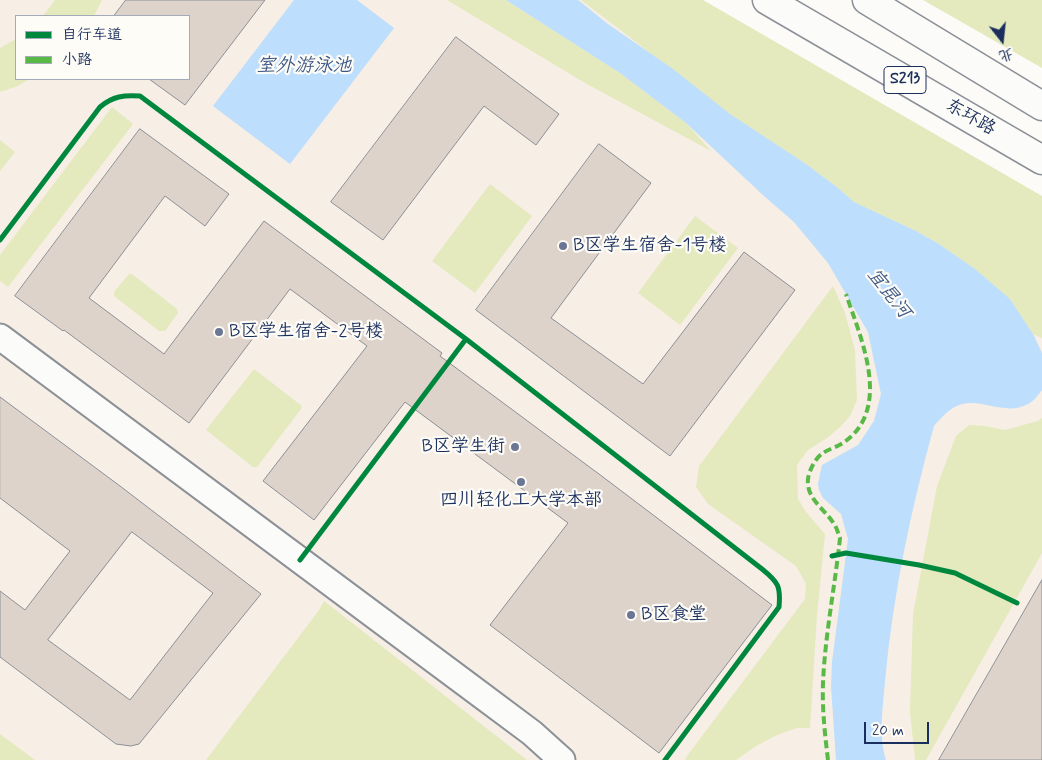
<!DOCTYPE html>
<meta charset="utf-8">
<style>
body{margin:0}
#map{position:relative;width:1042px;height:760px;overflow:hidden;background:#fcfbf8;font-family:Mynerve,"LXGW WenKai TC",sans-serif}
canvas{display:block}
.legend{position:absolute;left:15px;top:15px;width:175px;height:65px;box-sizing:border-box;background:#fdfcf7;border:1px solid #a3aaba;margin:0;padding:6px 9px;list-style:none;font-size:15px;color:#1b2f5e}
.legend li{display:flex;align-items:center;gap:10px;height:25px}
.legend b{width:25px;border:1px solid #a3aaba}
.north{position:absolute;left:977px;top:15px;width:50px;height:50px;-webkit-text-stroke:4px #fdfcf7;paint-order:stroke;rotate:164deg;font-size:14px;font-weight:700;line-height:20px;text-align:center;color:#1b2f5e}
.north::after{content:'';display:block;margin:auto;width:18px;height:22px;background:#1b2f5e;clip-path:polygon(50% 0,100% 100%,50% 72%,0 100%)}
.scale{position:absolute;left:864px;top:722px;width:65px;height:22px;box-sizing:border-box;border:2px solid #1b2f5e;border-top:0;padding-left:6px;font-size:15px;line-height:18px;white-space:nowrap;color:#1b2f5e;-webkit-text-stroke:4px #fdfcf7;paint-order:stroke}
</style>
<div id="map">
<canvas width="1042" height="760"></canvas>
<ul class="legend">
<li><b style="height:6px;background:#00873e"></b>自行车道</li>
<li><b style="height:6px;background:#58b947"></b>小路</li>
</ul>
<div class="north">北</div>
<div class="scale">20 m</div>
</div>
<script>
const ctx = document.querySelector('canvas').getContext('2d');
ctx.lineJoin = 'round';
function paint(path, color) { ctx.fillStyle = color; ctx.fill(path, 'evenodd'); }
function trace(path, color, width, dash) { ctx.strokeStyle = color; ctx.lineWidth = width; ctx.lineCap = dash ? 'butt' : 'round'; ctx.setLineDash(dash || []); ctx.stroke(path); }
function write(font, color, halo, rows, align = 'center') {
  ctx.font = font + ' Mynerve,"LXGW WenKai TC",sans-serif'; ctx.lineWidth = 4.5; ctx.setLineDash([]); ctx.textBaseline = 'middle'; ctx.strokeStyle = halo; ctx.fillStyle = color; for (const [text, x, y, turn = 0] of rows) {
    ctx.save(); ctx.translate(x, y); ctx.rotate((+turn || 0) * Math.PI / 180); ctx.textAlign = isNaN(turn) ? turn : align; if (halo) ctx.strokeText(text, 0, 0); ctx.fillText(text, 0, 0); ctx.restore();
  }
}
const built = new Path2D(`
 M 0,0 L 676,0 L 1042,204 L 1042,760 L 0,760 ZM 16,16 L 189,16 L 189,79 L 16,79 Z`);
const green = new Path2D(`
 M 55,0 L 102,0 L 94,16 L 43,16 Z
 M 447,0 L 506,0 L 620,73 L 686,123 L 711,151 L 585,83 Z
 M 581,0 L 703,0 L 1042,196 L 1042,338 L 1033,334 L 1010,299 L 975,269 L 939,244 L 916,231 L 854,202 L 838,188 L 806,164 L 730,114 Z
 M 923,0 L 1042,0 L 1042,68 Z
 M 16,39 L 16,79 L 30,79 L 18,86 L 0,92 L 0,48 Z
 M 112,107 L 133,124 L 8,287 L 0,281 L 0,255 Z
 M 0,140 L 15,152 L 0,171 Z
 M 490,184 L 532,216 L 475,293 L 432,261 Z
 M 695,216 L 738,248 L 680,325 L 638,293 Z
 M 129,274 L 132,274 L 177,309 L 178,313 L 165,331 L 159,331 L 114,296 L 114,292 Z
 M 833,286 L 845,313 L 855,350 L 857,400 L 850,416 L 840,427 L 827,438 L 808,450 L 797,465 L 798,499 L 806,512 L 825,534 L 817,615 L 810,728 L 797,728 L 777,735 L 756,746 L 736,760 L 685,760 L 687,756 L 805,599 L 806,584 L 796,566 L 708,504 L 696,487 L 699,466 Z
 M 254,369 L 302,406 L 301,409 L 257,467 L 253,467 L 206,430 Z
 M 1042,418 L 1042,553 L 926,760 L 915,760 L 910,712 L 913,614 L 937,486 L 956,436 L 969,425 L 985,426 L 1005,430 L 1038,421 Z
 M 324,601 L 527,760 L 206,760 L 319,610 Z
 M 0,734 L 35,760 L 0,760 Z`);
const water = new Path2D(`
 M 294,0 L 357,0 L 394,28 L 290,164 L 213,106 Z
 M 506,0 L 578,0 L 608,24 L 673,69 L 730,114 L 806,164 L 838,188 L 854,202 L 916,231 L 939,244 L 975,269 L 1010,299 L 1033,334 L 1042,353 L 1042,390 C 1038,395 1033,402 1028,404 C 1006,416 984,399 962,404 C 950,407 942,417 934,426 C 911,509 893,594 885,681 C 883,707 878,735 886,760 L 836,760 L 831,686 L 832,662 L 848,539 L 841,514 L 823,498 L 819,490 L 818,484 L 822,465 L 858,445 L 874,421 L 881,394 L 868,332 L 828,263 L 794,222 L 764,196 L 686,123 L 620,73 Z`);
const building = new Path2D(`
 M 126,0 L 265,0 L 185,105 L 149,79 L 189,79 L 189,16 L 114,16 Z
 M 456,37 L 559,114 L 536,145 L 484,106 L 383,240 L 331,202 Z
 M 140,129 L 229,194 L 205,226 L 165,196 L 89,298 L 164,354 L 264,221 L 442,353 L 440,356 L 603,477 L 772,605 L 659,753 L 490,625 L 568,523 L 405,402 L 314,520 L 263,481 L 367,346 L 290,289 L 189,423 L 64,330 L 63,331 L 15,296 Z
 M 599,144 L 651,183 L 551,318 L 643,384 L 744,252 L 795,290 L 670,456 L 476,310 Z
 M 0,397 L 120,486 L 261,594 L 139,744 L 131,746 L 116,744 L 0,657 L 0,591 L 25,610 L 70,551 L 0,498 ZM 132,532 L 213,593 L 130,700 L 48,640 Z
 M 1042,580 L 1042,760 L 939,760 Z`);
const minor = new Path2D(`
 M 0,337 L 465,683 L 532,733 L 562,760`);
const highway = new Path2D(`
 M 767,0 L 1042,160
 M 867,0 L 1042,106`);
const quiet = new Path2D(`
 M 828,760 C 825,735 822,709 823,683 C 825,635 835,586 840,538 C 838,533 837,528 834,524 C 825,509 806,499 808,479 C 809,471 815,458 823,453 C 829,449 837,447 843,443 C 893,409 861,339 846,294`);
const cycleway = new Path2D(`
 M 0,240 L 100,107 C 113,96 124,95 140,96 L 466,339 L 762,569 C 778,582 781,586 779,607 L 665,760
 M 832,556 L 846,553 L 919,565 L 955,573 L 1017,603
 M 300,560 L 466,339`);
const markers = [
 [563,246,5,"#6a7694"],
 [219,332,5,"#6a7694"],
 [515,447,5,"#6a7694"],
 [521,482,5,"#6a7694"],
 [631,615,5,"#6a7694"]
];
const shields = [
 [905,80,42]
];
const shieldNames = [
 ["S213",905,80]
];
const streetNames = [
 ["东环路",970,118,30]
];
const poiNames = [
 ["B区学生宿舍-1号楼",573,246],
 ["B区学生宿舍-2号楼",229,332],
 ["B区学生街",505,447,"right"],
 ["四川轻化工大学本部",521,501,"center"],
 ["B区食堂",641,615]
];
const waterNames = [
 ["室外游泳池",304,67],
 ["宜昆河",888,294,52]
];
paint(built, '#f7eee6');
paint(green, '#e4eabe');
paint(water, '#bddefc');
paint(building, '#ddd3cb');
trace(building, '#8c9097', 1);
trace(minor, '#8c9097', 29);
trace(highway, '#8c9097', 31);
trace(minor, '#fbfbf9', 25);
trace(highway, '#fbfbf9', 28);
trace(quiet, '#58b947', 4, [8, 4]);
trace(cycleway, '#00873e', 5);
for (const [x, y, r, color] of markers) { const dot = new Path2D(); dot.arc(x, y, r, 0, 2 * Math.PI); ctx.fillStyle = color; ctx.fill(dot); trace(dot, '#fdfcf7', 2); }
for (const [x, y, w] of shields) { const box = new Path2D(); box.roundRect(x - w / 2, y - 13.5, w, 27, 4); ctx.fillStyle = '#fdfcf7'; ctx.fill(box); trace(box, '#1b2f5e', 1); }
write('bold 16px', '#1b2f5e', null, shieldNames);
write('18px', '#1b2f5e', '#fdfcf7', streetNames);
write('18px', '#1b2f5e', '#fdfcf7', poiNames, 'left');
write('italic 19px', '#3d5886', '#fdfcf7', waterNames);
</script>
